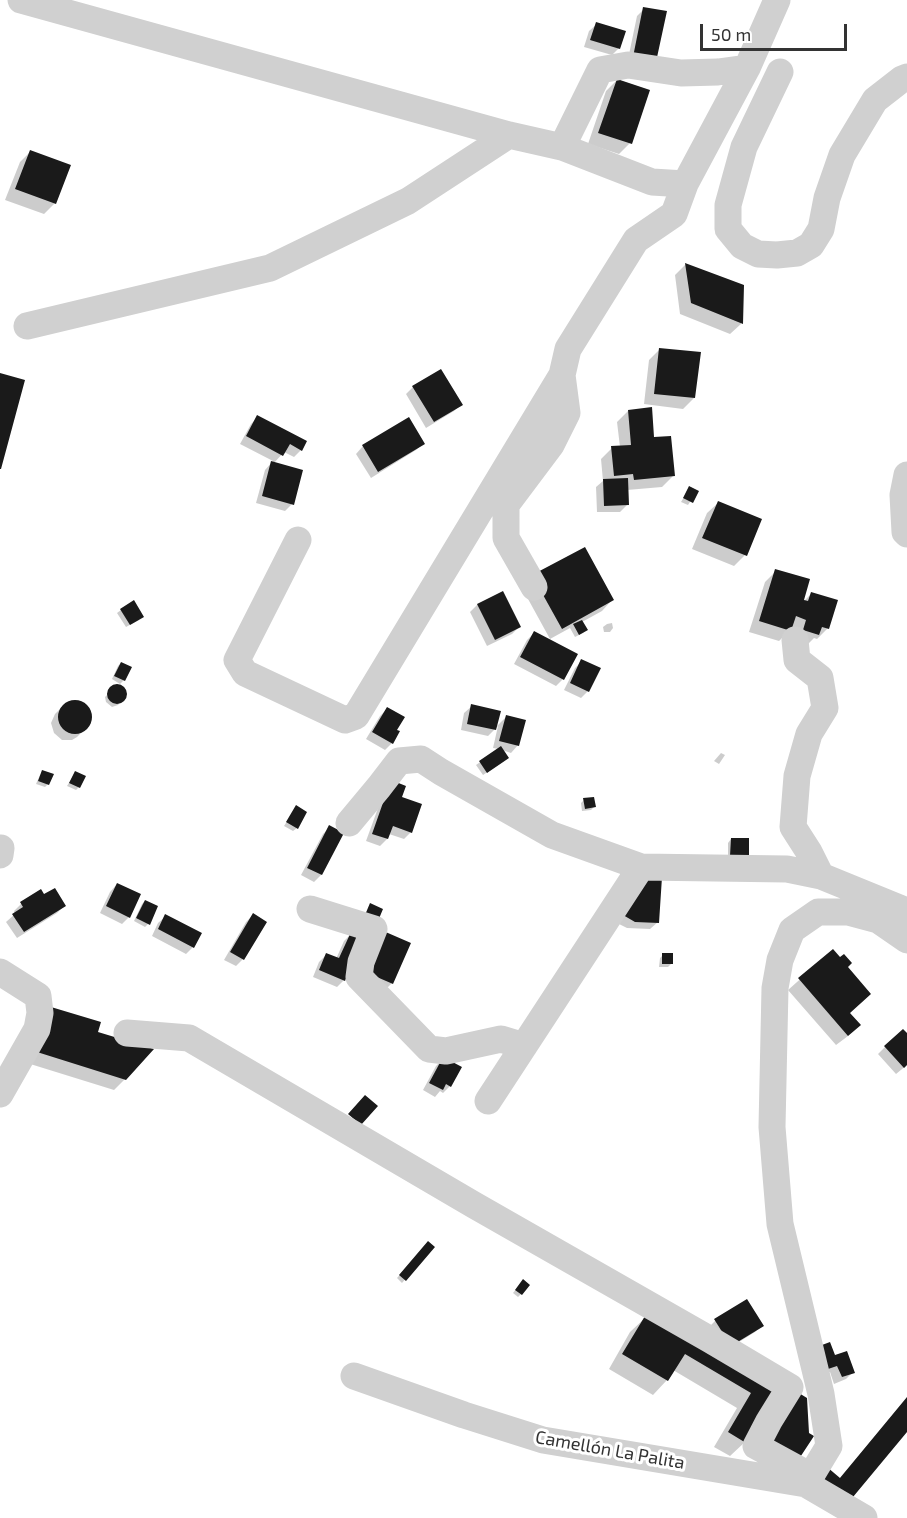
<!DOCTYPE html>
<meta charset="utf-8">
<style>
body{margin:0}
#map{position:relative;width:907px;height:1518px;overflow:hidden;background:#fff;font-family:"Exo 2",sans-serif}
canvas{display:block}
.scale{position:absolute;left:700px;top:24px;width:147px;height:27px;box-sizing:border-box;border:3px solid #333;border-top:0;padding-left:8px;font-size:18px;line-height:21px;white-space:nowrap;color:#333;-webkit-text-stroke:4px #fff;paint-order:stroke}
</style>
<div id="map">
<canvas width="907" height="1518"></canvas>
<div class="scale">50 m</div>
</div>
<script>
const ctx = document.querySelector('canvas').getContext('2d');
ctx.lineJoin = 'round';
function paint(path, color) { ctx.fillStyle = color; ctx.fill(path, 'evenodd'); }
function trace(path, color, width, dash) { ctx.strokeStyle = color; ctx.lineWidth = width; ctx.lineCap = dash ? 'butt' : 'round'; ctx.setLineDash(dash || []); ctx.stroke(path); }
function write(font, color, halo, rows, align = 'center') {
  ctx.font = font + ' "Exo 2",sans-serif'; ctx.lineWidth = 6; ctx.setLineDash([]); ctx.textBaseline = 'middle'; ctx.strokeStyle = halo; ctx.fillStyle = color; for (const [text, x, y, turn = 0] of rows) {
    ctx.save(); ctx.translate(x, y); ctx.rotate((+turn || 0) * Math.PI / 180); ctx.textAlign = isNaN(turn) ? turn : align; if (halo) ctx.strokeText(text, 0, 0); ctx.fillText(text, 0, 0); ctx.restore();
  }
}
const shadow = new Path2D(`
 M 644,9 L 665,13 L 627,64 L 637,16 Z
 M 597,24 L 619,48 L 612,55 L 584,47 L 589,31 Z
 M 617,80 L 630,143 L 619,154 L 588,144 L 606,91 Z
 M 30,152 L 55,203 L 44,214 L 5,200 L 20,162 Z
 M 685,265 L 742,286 L 741,324 L 730,334 L 680,314 L 675,275 Z
 M 660,349 L 694,398 L 683,409 L 644,404 L 649,360 Z
 M 413,387 L 461,404 L 454,411 L 426,428 L 406,394 Z
 M 628,411 L 653,438 L 673,476 L 662,487 L 627,490 L 627,505 L 620,512 L 597,512 L 596,487 L 603,481 L 601,459 L 612,448 L 620,447 L 617,422 Z
 M 258,417 L 301,450 L 294,457 L 284,452 L 274,463 L 292,504 L 285,511 L 256,503 L 265,470 L 273,461 L 240,444 L 251,424 Z
 M 424,443 L 416,450 L 371,478 L 356,454 L 363,446 Z
 M 690,487 L 697,491 L 688,505 L 681,502 Z
 M 718,503 L 760,519 L 745,555 L 734,566 L 692,549 L 707,513 Z
 M 776,571 L 801,604 L 812,593 L 828,628 L 817,639 L 814,638 L 807,645 L 790,630 L 779,641 L 749,632 L 765,582 Z
 M 522,588 L 612,600 L 602,611 L 582,622 L 586,630 L 583,633 L 575,637 L 570,628 L 550,639 Z
 M 502,593 L 519,627 L 512,634 L 487,646 L 470,612 L 477,605 Z
 M 121,610 L 139,620 L 126,627 L 117,613 Z
 M 612,623 L 613,628 L 610,632 L 604,632 L 603,627 L 607,624 Z
 M 534,633 L 563,679 L 556,686 L 514,664 L 527,640 Z
 M 582,661 L 588,691 L 581,698 L 564,690 L 575,668 Z
 M 121,663 L 130,667 L 124,680 L 120,684 L 112,679 L 118,666 Z
 M 116,686 L 121,687 L 125,692 L 125,697 L 118,705 L 112,707 L 106,702 L 105,697 Z
 M 77,701 L 82,702 L 90,710 L 91,720 L 85,729 L 77,737 L 72,740 L 62,740 L 54,733 L 51,723 L 55,714 L 63,706 L 67,703 Z
 M 472,706 L 496,727 L 506,717 L 518,745 L 511,753 L 502,750 L 504,761 L 483,775 L 476,765 L 499,749 L 493,748 L 498,726 L 488,736 L 461,730 L 464,713 Z
 M 387,709 L 395,730 L 392,743 L 385,750 L 366,739 L 380,716 Z
 M 721,753 L 725,755 L 719,764 L 714,761 Z
 M 43,772 L 48,784 L 45,787 L 36,784 L 40,775 Z
 M 75,773 L 79,787 L 76,790 L 67,786 Z
 M 385,789 L 400,798 L 411,832 L 404,839 L 389,834 L 387,839 L 380,846 L 366,841 Z
 M 584,800 L 594,807 L 591,810 L 582,811 L 581,803 Z
 M 296,807 L 297,828 L 293,831 L 284,826 Z
 M 330,827 L 342,833 L 321,875 L 314,882 L 301,875 L 323,834 Z
 M 731,839 L 747,840 L 728,859 L 728,843 Z
 M 117,884 L 129,917 L 122,924 L 100,913 L 110,892 Z
 M 40,891 L 44,896 L 64,906 L 57,913 L 17,938 L 6,922 L 15,914 L 14,911 L 21,904 Z
 M 145,901 L 148,924 L 145,927 L 134,921 L 142,904 Z
 M 253,915 L 243,959 L 236,966 L 224,960 L 246,922 Z
 M 621,915 L 658,922 L 650,929 L 627,928 L 617,923 Z
 M 166,916 L 193,947 L 186,954 L 152,936 L 158,923 Z
 M 382,932 L 392,983 L 385,990 L 357,978 Z
 M 351,934 L 344,980 L 337,987 L 313,977 L 319,962 L 326,955 L 336,959 L 344,941 Z
 M 832,951 L 846,967 L 849,1013 L 848,1036 L 836,1045 L 788,990 Z
 M 663,955 L 671,964 L 668,967 L 659,967 L 660,958 Z
 M 40,1019 L 96,1033 L 125,1079 L 114,1090 L 27,1063 Z
 M 907,1036 L 907,1065 L 896,1074 L 878,1054 L 885,1047 Z
 M 443,1059 L 450,1086 L 443,1093 L 440,1091 L 435,1097 L 423,1090 L 436,1066 Z
 M 428,1243 L 433,1247 L 402,1283 L 397,1278 Z
 M 520,1284 L 521,1294 L 518,1297 L 513,1293 Z
 M 747,1301 L 762,1325 L 755,1332 L 723,1352 L 708,1328 L 715,1321 Z
 M 645,1318 L 778,1387 L 745,1442 L 730,1456 L 714,1447 L 737,1408 L 673,1370 L 667,1380 L 653,1395 L 609,1369 L 630,1332 Z
 M 834,1357 L 853,1372 L 846,1379 L 834,1384 L 830,1372 L 815,1377 Z
 M 907,1398 L 907,1429 L 846,1502 L 839,1479 Z`);
const building = new Path2D(`
 M 643,7 L 667,11 L 656,62 L 633,57 Z
 M 596,22 L 626,31 L 620,49 L 590,40 Z
 M 617,79 L 650,90 L 632,144 L 598,133 Z
 M 30,150 L 71,165 L 56,204 L 15,189 Z
 M 685,263 L 744,285 L 743,324 L 691,303 Z
 M 659,348 L 701,352 L 695,398 L 654,394 Z
 M 441,369 L 463,405 L 434,422 L 412,386 Z
 M 0,373 L 25,380 L 1,469 L 0,469 Z
 M 652,407 L 654,437 L 671,436 L 675,476 L 634,480 L 633,474 L 614,476 L 611,446 L 631,445 L 628,410 Z
 M 257,415 L 307,441 L 302,451 L 290,444 L 283,456 L 246,436 Z
 M 409,417 L 425,444 L 378,472 L 362,445 Z
 M 271,461 L 303,470 L 294,505 L 262,496 Z
 M 628,478 L 629,505 L 604,506 L 603,479 Z
 M 689,486 L 699,491 L 693,503 L 683,498 Z
 M 718,501 L 762,519 L 747,556 L 702,538 Z
 M 585,547 L 614,600 L 562,629 L 532,575 Z
 M 775,569 L 810,579 L 804,600 L 808,601 L 811,592 L 838,600 L 829,629 L 822,627 L 819,635 L 803,630 L 806,620 L 796,616 L 791,631 L 759,621 Z
 M 503,591 L 521,627 L 495,640 L 477,604 Z
 M 134,600 L 144,617 L 130,625 L 120,609 Z
 M 582,620 L 588,630 L 579,635 L 573,624 Z
 M 534,631 L 578,654 L 564,680 L 520,657 Z
 M 581,659 L 601,668 L 589,692 L 570,683 Z
 M 121,662 L 132,667 L 125,681 L 114,676 Z
 M107 694a10 10 0 1 1 20 0a10 10 0 1 1-20 0Z
 M58 717a17 17 0 1 1 34 0a17 17 0 1 1-34 0Z
 M 471,704 L 501,711 L 496,730 L 467,724 Z
 M 387,707 L 405,717 L 397,730 L 400,731 L 393,744 L 372,732 Z
 M 506,715 L 526,720 L 519,746 L 499,741 Z
 M 501,746 L 509,758 L 487,773 L 479,761 Z
 M 42,770 L 54,774 L 49,785 L 38,781 Z
 M 75,771 L 86,776 L 80,788 L 69,783 Z
 M 391,780 L 406,786 L 402,797 L 422,804 L 412,833 L 393,826 L 388,839 L 372,834 Z
 M 594,797 L 596,807 L 585,809 L 583,798 Z
 M 296,805 L 307,812 L 298,829 L 286,822 Z
 M 329,825 L 344,833 L 322,875 L 307,868 Z
 M 731,838 L 749,838 L 749,857 L 730,856 Z
 M 644,876 L 662,877 L 659,923 L 635,922 L 623,915 Z
 M 117,883 L 141,894 L 130,918 L 106,906 Z
 M 55,888 L 66,906 L 24,932 L 12,914 L 23,907 L 20,902 L 41,889 L 44,894 Z
 M 145,900 L 158,906 L 150,925 L 136,918 Z
 M 370,903 L 383,909 L 378,921 L 365,915 Z
 M 253,913 L 267,922 L 244,960 L 230,952 Z
 M 165,914 L 202,933 L 194,948 L 158,929 Z
 M 381,930 L 411,943 L 393,984 L 363,971 Z
 M 351,932 L 363,937 L 345,981 L 319,970 L 326,953 L 339,958 Z
 M 833,949 L 840,957 L 844,954 L 852,963 L 848,967 L 871,994 L 850,1013 L 861,1025 L 848,1036 L 798,978 Z
 M 662,953 L 673,953 L 673,964 L 662,964 Z
 M 51,1007 L 101,1022 L 98,1032 L 154,1049 L 126,1080 L 37,1052 Z
 M 903,1029 L 907,1033 L 907,1065 L 904,1068 L 884,1046 Z
 M 443,1057 L 462,1067 L 451,1087 L 446,1084 L 443,1090 L 429,1083 Z
 M 365,1095 L 378,1106 L 361,1125 L 348,1114 Z
 M 428,1241 L 435,1247 L 406,1281 L 399,1275 Z
 M 523,1279 L 530,1285 L 522,1295 L 515,1290 Z
 M 747,1299 L 764,1326 L 731,1346 L 714,1319 Z
 M 645,1316 L 780,1387 L 746,1443 L 728,1432 L 751,1393 L 685,1354 L 668,1381 L 622,1354 Z
 M 830,1342 L 835,1355 L 847,1351 L 855,1373 L 842,1377 L 837,1366 L 822,1371 L 814,1348 Z
 M 794,1390 L 807,1398 L 809,1433 L 814,1436 L 795,1465 L 760,1443 Z
 M 907,1397 L 907,1432 L 848,1503 L 817,1478 L 827,1467 L 840,1478 Z`);
const minor = new Path2D(`
 M 21,0 L 509,135 L 562,147 L 652,182 L 685,184
 M 780,72 L 744,147 L 728,205 L 728,229 L 742,246 L 758,254 L 777,255 L 797,253 L 811,245 L 821,229 L 827,198 L 842,155 L 875,100 L 902,79 L 907,77
 M 562,147 L 600,70 L 628,65 L 681,73 L 718,72 L 747,68
 M 27,326 L 270,268 L 408,201 L 509,135
 M 907,475 L 903,495 L 905,532 L 907,534
 M 298,540 L 237,660 L 245,673 L 345,720 L 356,716 L 562,375
 M 534,587 L 506,538 L 506,505 L 551,445 L 567,413 L 562,375 L 568,349 L 636,240 L 674,214 L 685,184 L 747,68 L 777,0
 M 795,640 L 797,660 L 820,678 L 825,708 L 809,734 L 797,776 L 793,827 L 809,852 L 821,876
 M 349,823 L 379,787 L 399,761 L 421,759 L 441,772 L 552,835 L 641,867 L 787,869 L 821,876 L 907,911
 M 0,848 L 1,848 L 0,855
 M 310,909 L 374,929 L 361,962 L 359,977 L 429,1049 L 446,1051 L 501,1039 L 524,1046
 M 0,972 L 38,996 L 40,1013 L 37,1029 L 0,1094
 M 127,1033 L 189,1038 L 474,1205 L 709,1339 L 790,1387 L 769,1421 L 756,1446 L 811,1476
 M 488,1101 L 641,867
 M 354,1376 L 464,1415 L 543,1440 L 806,1484 L 864,1518
 M 806,1484 L 829,1446 L 821,1394 L 780,1224 L 772,1127 L 775,988 L 780,960 L 792,930 L 818,912 L 848,912 L 878,920 L 907,940`);
const streetNames = [
 ["Camellón La Palita",610,1450,10]
];
paint(shadow, '#0003');
paint(building, '#1a1a1a');
trace(minor, '#d0d0d0', 27);
write('18px', '#333', '#fff', streetNames);
</script>
